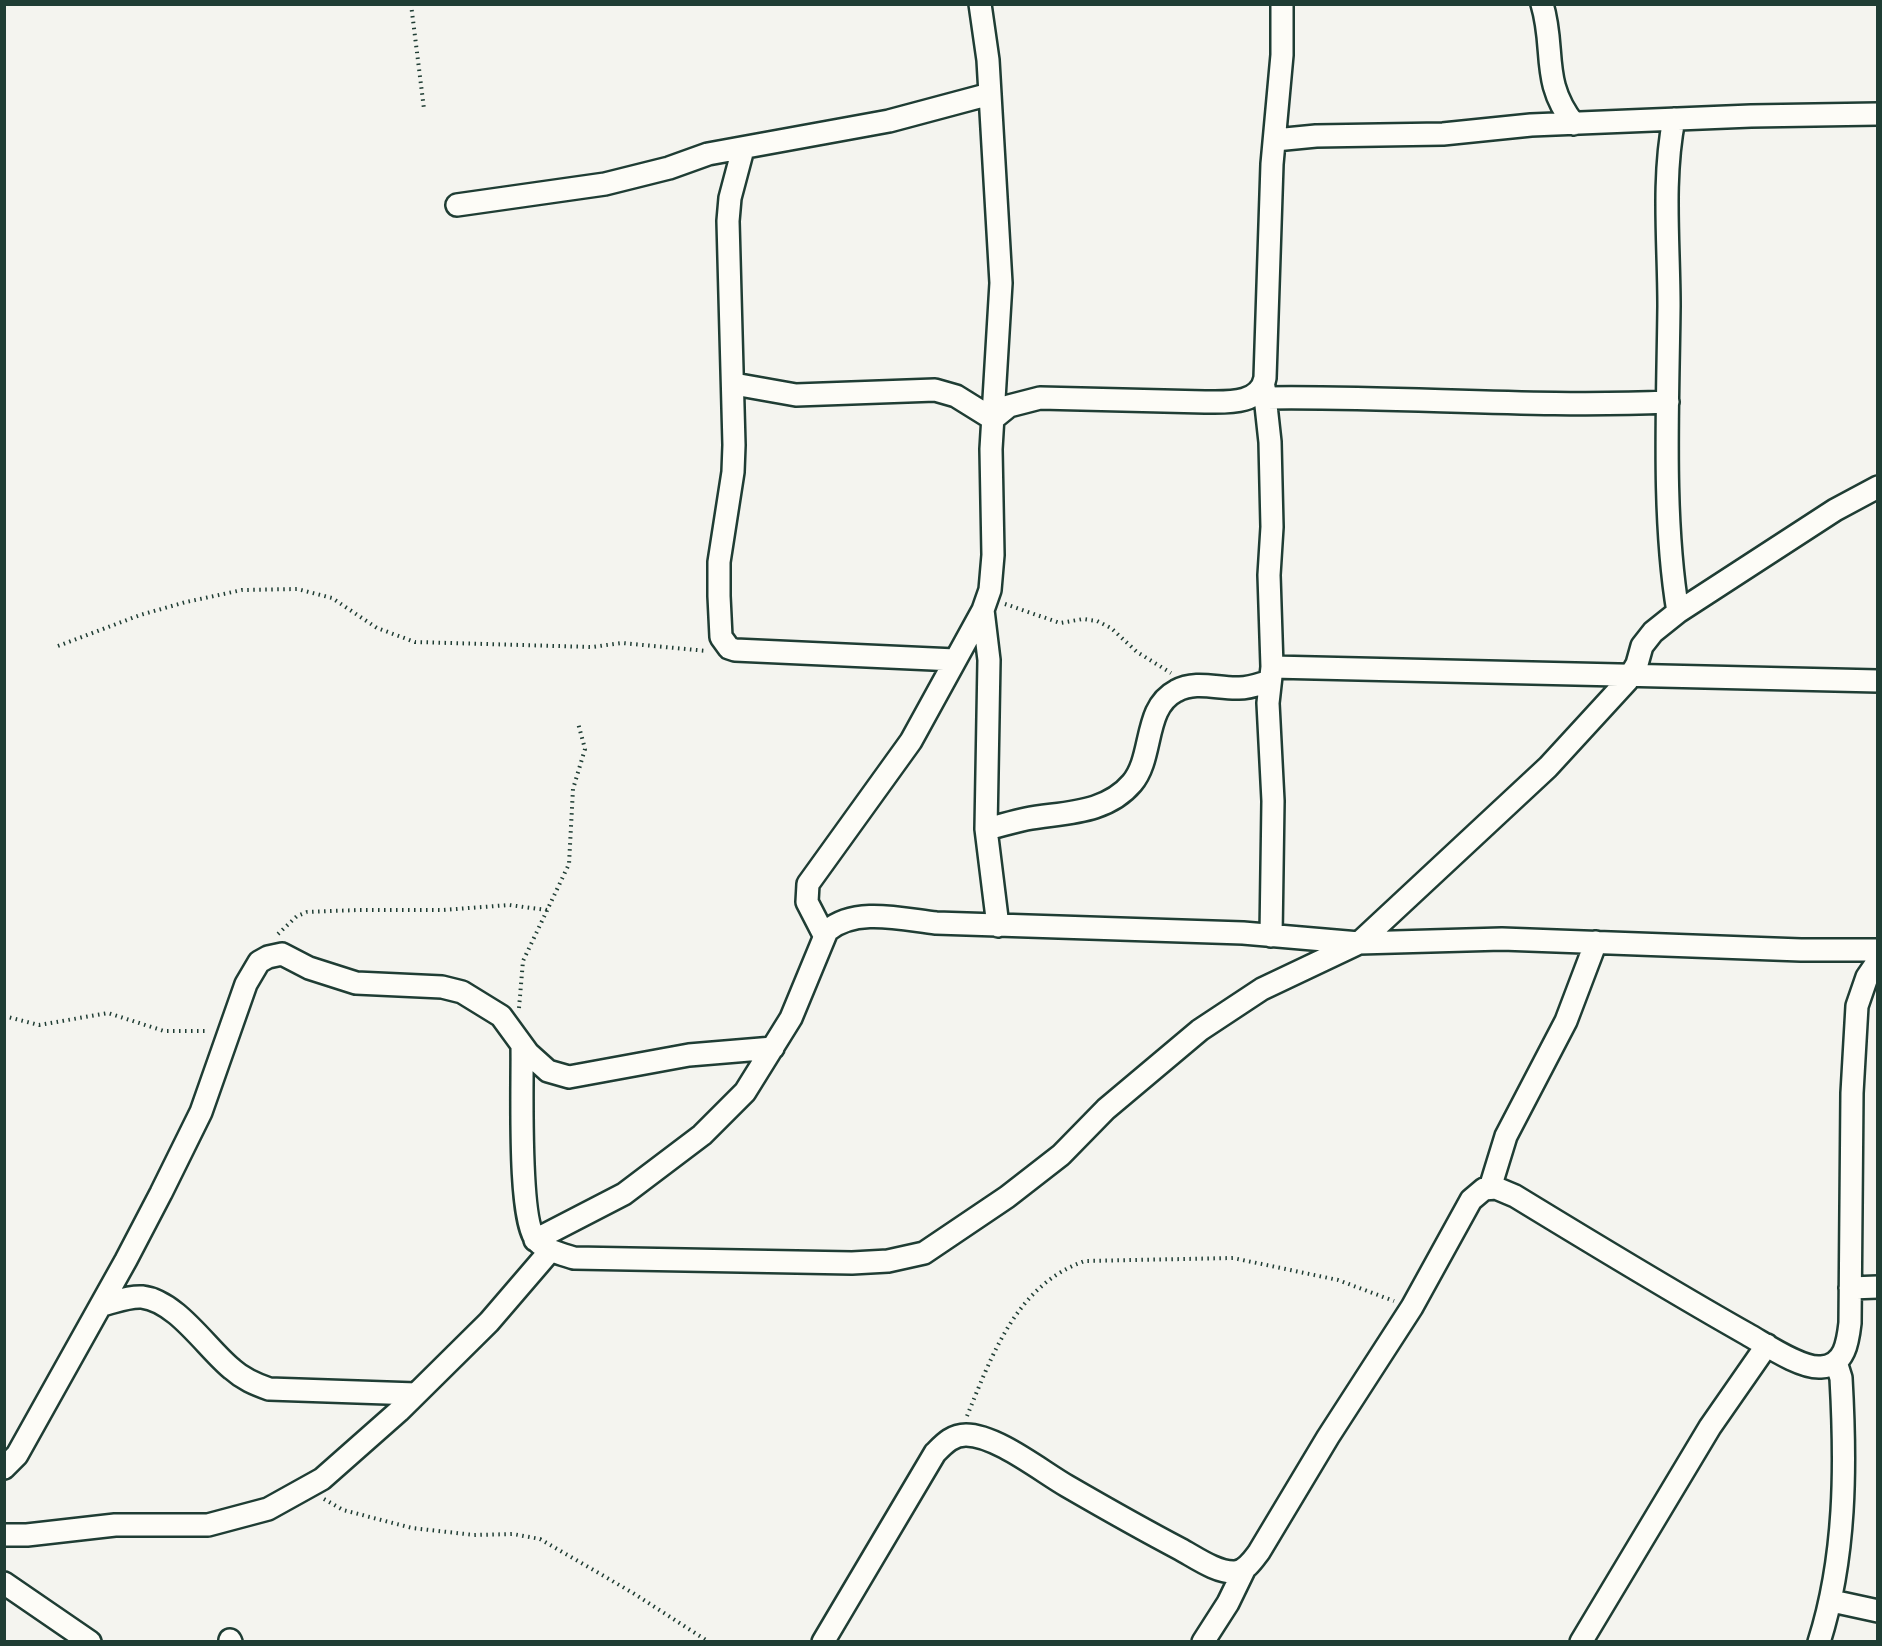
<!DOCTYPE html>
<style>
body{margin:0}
#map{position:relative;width:1882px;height:1646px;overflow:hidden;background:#f4f4ef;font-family:Delius,sans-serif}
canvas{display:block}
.frame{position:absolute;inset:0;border:6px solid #1f3d34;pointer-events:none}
</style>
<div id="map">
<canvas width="1882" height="1646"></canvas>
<div class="frame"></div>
</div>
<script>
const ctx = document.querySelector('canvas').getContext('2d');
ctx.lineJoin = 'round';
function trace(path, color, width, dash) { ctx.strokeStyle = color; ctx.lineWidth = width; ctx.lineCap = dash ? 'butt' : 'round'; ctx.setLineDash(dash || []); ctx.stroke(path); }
const path = new Path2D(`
 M 411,4 L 424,109
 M 1005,604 L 1060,623 L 1083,619 L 1097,621 L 1111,628 L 1137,652 L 1171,673
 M 58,646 L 140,615 L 186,602 L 242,590 L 297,589 L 332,598 L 377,628 L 415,642 L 592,647 L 622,643 L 707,651
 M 278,934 L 297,916 L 307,912 L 358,910 L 443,910 L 509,905 L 547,910
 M 519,1008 L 523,961 L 569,864 L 573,789 L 585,749 L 578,723
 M 4,1016 L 39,1025 L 108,1013 L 164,1031 L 209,1031
 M 967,1416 C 992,1355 1017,1284 1085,1261 L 1233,1258 L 1338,1280 L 1394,1301
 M 324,1499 L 343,1510 L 412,1528 L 474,1535 L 513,1534 L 540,1539 L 633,1593 L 709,1642`);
const street = new Path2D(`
 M 1542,4 C 1556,50 1540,81 1574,124
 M 1674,119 C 1662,180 1669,244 1669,306 C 1668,403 1662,516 1678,612
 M 1275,140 L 1316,136 L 1443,134 L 1531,125 L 1751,116 L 1878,114
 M 743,149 L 730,198 L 728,221 L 734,445 L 733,472 L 719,562 L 719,596 L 721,637 L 729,648 L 735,650 L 955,660
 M 457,205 L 605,184 L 669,168 L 708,154 L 889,121 L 990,94
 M 734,384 L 796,395 L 935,390 L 956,396 L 993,419 L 1009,406 L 1040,398 L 1205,402 C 1226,402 1260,405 1265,378 L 1272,164 L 1282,55 L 1282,4
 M 1264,387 L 1270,442 L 1272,527 L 1269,575 L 1272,667 L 1268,703 L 1273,801 L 1271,936
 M 1266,398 C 1400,396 1534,408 1668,402
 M 983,610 L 989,660 L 986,829 L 998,926
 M 1272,667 L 1878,681
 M 986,829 C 999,826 1012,822 1026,819 C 1062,812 1105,815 1132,783 C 1154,757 1143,708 1176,691 C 1196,680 1218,689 1239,688 C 1250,688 1260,684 1270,681
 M 824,935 L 807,902 L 808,884 L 911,741 L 983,610 L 990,590 L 993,555 L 991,449 L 1001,283 L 988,60 L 980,4
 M 522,1046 C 523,1079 517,1222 537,1241 C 547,1251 561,1254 574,1258 L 852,1263 L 888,1261 L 924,1253 L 1007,1197 L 1061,1155 L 1106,1109 L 1200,1030 L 1262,989 L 1359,943 L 1548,767 L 1627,681 L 1637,664 L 1642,646 L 1653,632 L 1678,612 L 1835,510 L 1878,487
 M 1490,1188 L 1506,1136 L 1566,1021 L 1596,942
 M 535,1240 L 624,1194 L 702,1135 L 745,1092 L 791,1018 L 827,931 C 855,907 901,919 936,923 L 1243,933 L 1359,943 L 1502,939 L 1801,950 L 1878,950
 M 1850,1288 L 1878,1287
 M 102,1305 C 115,1302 128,1296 142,1297 C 177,1301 207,1349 232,1369 C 243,1379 255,1384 269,1389 L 416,1394
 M 4,1468 L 17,1455 L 126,1260 L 161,1193 L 201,1112 L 246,984 L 259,962 L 268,957 L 282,954 L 309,968 L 356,983 L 442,987 L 462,992 L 501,1016 L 528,1053 L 548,1071 L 569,1077 L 689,1055 L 773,1048
 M 4,1535 L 27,1535 L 115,1525 L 208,1525 L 268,1509 L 322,1479 L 399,1411 L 489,1322 L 550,1251
 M 4,1583 L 90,1642
 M 1832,1601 L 1878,1611
 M 230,1640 L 231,1642
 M 823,1642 L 935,1453 C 944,1444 952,1435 966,1435 C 996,1435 1041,1471 1067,1486 C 1105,1508 1142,1529 1180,1549 C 1195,1557 1217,1573 1235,1572 C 1246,1571 1253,1560 1259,1552 L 1328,1437 L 1412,1307 L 1471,1200 L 1484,1189 L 1496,1188 L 1515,1196 C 1592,1243 1669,1290 1747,1334 C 1765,1344 1801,1369 1821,1367 C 1845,1366 1848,1341 1850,1323 L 1852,1093 L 1857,1006 L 1867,977 L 1878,961
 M 1203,1642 L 1228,1603 L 1245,1568
 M 1581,1642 L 1710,1427 L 1767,1345
 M 1819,1642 C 1846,1557 1846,1466 1841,1378 L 1836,1362`);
trace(street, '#1f3d34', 26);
trace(path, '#1f3d34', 4, [1.5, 4.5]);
trace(street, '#fdfcf7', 21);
</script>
